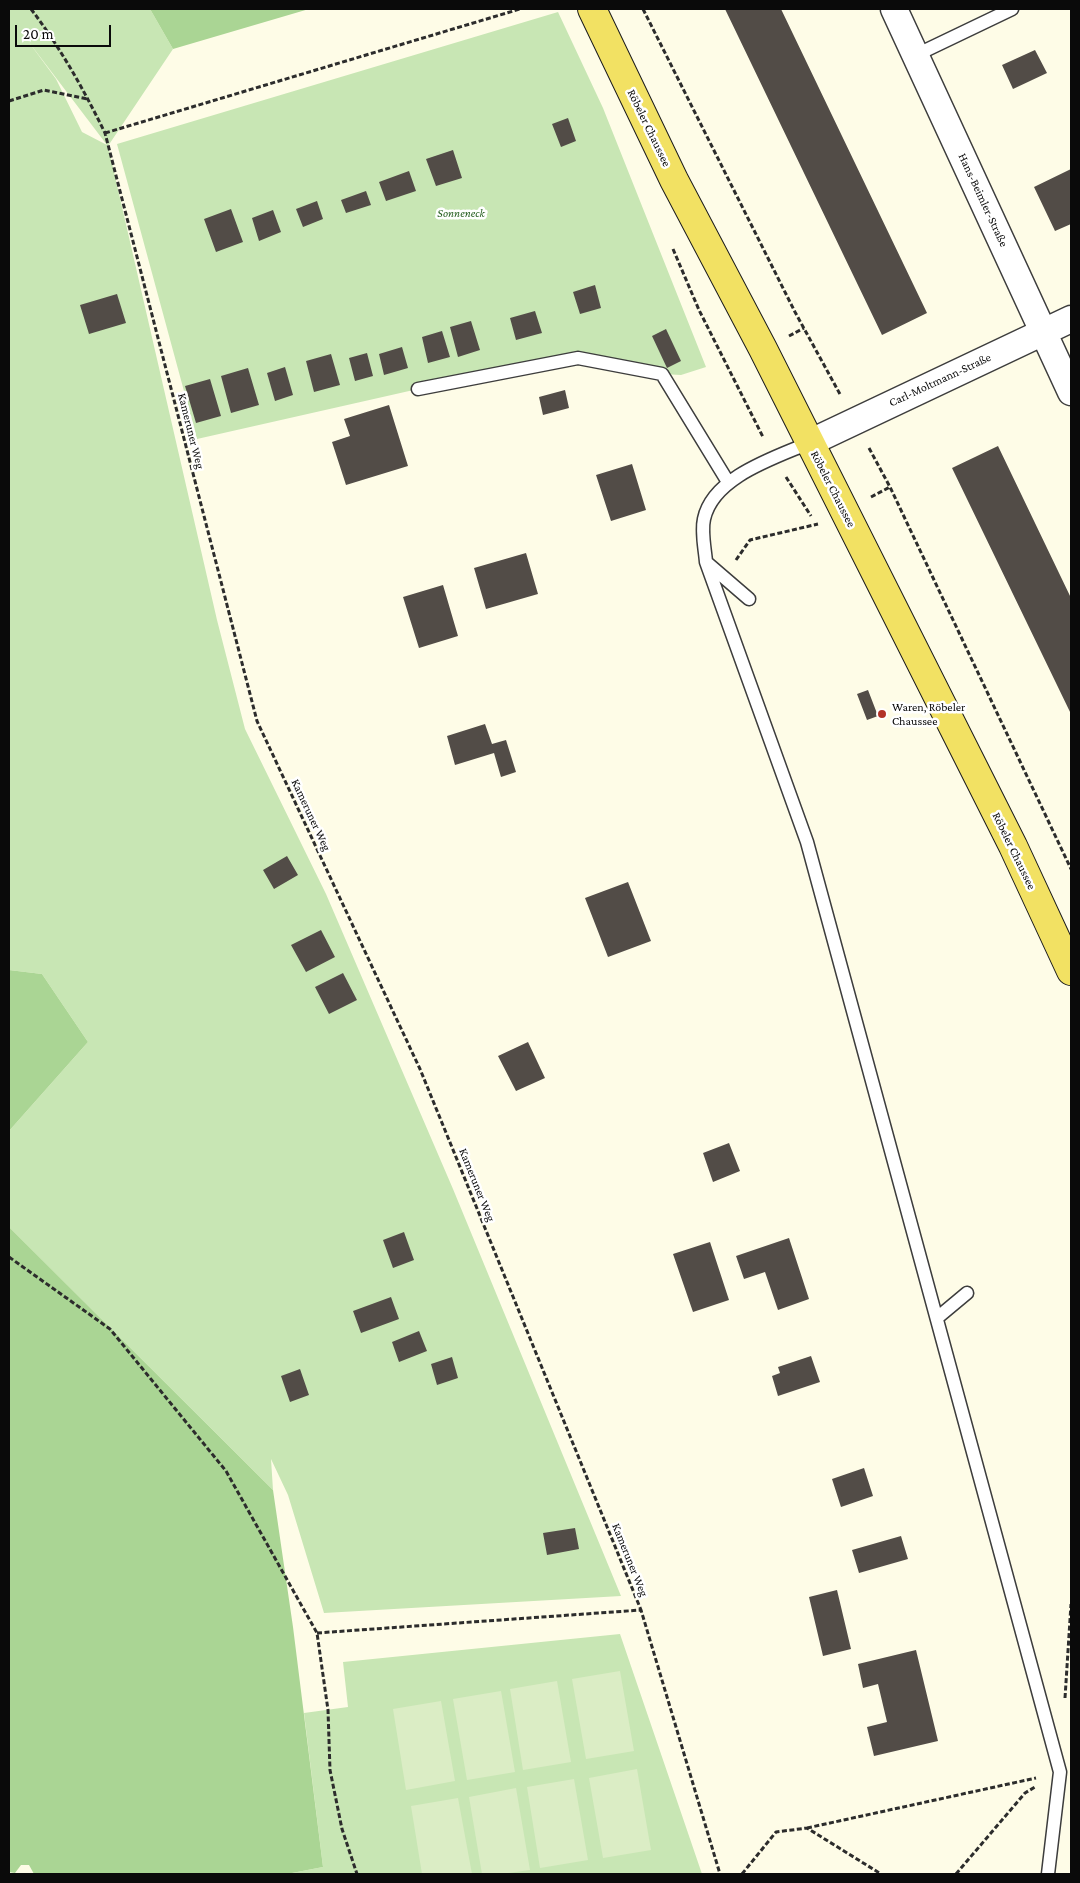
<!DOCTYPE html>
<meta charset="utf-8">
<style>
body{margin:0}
#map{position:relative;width:1080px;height:1883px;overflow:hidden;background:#fefce7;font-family:"Crimson Pro",serif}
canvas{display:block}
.frame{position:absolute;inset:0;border:10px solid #0a0a0a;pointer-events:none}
.scale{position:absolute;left:15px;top:25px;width:96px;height:22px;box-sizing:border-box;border:2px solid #0a0a0a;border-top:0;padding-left:6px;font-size:15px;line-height:18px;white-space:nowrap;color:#0a0a0a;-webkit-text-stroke:4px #fff;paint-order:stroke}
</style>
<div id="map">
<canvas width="1080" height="1883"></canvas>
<div class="frame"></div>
<div class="scale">20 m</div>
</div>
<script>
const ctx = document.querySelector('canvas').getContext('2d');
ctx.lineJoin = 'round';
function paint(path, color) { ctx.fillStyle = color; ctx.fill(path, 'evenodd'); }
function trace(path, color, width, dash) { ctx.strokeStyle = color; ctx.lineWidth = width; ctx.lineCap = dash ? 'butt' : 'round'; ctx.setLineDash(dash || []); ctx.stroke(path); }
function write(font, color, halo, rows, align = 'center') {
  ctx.font = font + ' "Crimson Pro",serif'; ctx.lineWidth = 5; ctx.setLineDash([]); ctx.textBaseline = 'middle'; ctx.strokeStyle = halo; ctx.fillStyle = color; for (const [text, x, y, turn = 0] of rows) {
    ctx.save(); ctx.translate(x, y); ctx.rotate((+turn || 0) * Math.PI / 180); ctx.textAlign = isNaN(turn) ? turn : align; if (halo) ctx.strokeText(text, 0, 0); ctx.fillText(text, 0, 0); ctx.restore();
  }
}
const green = new Path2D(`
 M 9,9 L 150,9 L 173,49 L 108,146 L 217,620 L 245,729 L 326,894 L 453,1189 L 621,1596 L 324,1613 L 288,1495 L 271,1459 L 273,1490 L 9,1227 L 9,1131 L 88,1042 L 42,974 L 9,970 ZM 25,37 L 107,145 L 82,132 L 56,79 Z
 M 558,12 L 603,108 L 706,367 L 681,375 L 662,374 L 578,358 L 418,389 L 197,439 L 117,144 Z
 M 620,1634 L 702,1874 L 292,1874 L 292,1873 L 323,1867 L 304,1713 L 348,1707 L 343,1662 Z`);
const forest = new Path2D(`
 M 150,9 L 309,9 L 173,49 Z
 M 9,970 L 42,974 L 88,1042 L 9,1131 Z
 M 9,1227 L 273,1490 L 293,1627 L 323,1867 L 292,1873 L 34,1874 L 29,1865 L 21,1865 L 15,1873 L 9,1872 Z`);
const pitch = new Path2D(`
 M 620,1671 L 634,1751 L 586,1759 L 572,1679 Z
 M 557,1681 L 571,1762 L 523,1770 L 510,1689 Z
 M 501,1691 L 515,1772 L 467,1780 L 453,1699 Z
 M 441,1701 L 455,1781 L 406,1790 L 393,1709 Z
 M 637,1769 L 651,1850 L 603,1858 L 589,1778 Z
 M 574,1779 L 588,1860 L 540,1868 L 527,1787 Z
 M 516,1788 L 530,1870 L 501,1874 L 482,1874 L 469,1797 Z
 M 458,1798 L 472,1874 L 422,1874 L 411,1806 Z`);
const building = new Path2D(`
 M 725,9 L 781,9 L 927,313 L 882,335 Z
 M 1035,50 L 1047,73 L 1013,89 L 1002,65 Z
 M 568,118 L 576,141 L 561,147 L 552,124 Z
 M 453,150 L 462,178 L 436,186 L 426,159 Z
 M 1071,169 L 1071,224 L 1055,231 L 1034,187 Z
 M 409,171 L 416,191 L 386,201 L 379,182 Z
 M 366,191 L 371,205 L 346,213 L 341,200 Z
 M 317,201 L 323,219 L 303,227 L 296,209 Z
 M 231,209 L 243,242 L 216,252 L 204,219 Z
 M 273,210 L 281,232 L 259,241 L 252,218 Z
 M 595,285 L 601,308 L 580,314 L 573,292 Z
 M 117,294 L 126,323 L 89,334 L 80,305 Z
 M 535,311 L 542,333 L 516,340 L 510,318 Z
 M 471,321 L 480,350 L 458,357 L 450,327 Z
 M 666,329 L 681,361 L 667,368 L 652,336 Z
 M 442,331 L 450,357 L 428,363 L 422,337 Z
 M 402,347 L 408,368 L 384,375 L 379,354 Z
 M 367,353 L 373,376 L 355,381 L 349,358 Z
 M 331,354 L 340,385 L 314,392 L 306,361 Z
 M 285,367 L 293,395 L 275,401 L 267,373 Z
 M 248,368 L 259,405 L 231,413 L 221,376 Z
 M 210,379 L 221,416 L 196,423 L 185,386 Z
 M 565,390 L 569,408 L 543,415 L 539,397 Z
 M 389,405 L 408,466 L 346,485 L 332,442 L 350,436 L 344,419 Z
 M 998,446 L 1071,598 L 1071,714 L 952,468 Z
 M 632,464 L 646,510 L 611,521 L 596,475 Z
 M 526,553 L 538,594 L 486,609 L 474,568 Z
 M 443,585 L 458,636 L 419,648 L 403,597 Z
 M 868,690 L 878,716 L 867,720 L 857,694 Z
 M 485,724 L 492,744 L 506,740 L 516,772 L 501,777 L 494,753 L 455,765 L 447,736 Z
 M 287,856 L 298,875 L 274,889 L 263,870 Z
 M 628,882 L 651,941 L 608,957 L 585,898 Z
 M 321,930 L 335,957 L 306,972 L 291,945 Z
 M 343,973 L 357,1000 L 329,1014 L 315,987 Z
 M 528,1042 L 545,1078 L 516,1091 L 498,1056 Z
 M 729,1143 L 740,1171 L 713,1182 L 703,1153 Z
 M 404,1232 L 414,1260 L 393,1268 L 383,1240 Z
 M 789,1238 L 809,1299 L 778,1310 L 765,1272 L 744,1279 L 736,1256 Z
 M 710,1242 L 729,1300 L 693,1312 L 673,1254 Z
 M 391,1297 L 399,1319 L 361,1333 L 353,1311 Z
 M 419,1331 L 427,1351 L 399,1362 L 392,1342 Z
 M 811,1356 L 820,1382 L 778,1396 L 772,1376 L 780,1373 L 778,1367 Z
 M 452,1357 L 458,1378 L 437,1385 L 431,1364 Z
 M 300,1369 L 309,1395 L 290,1402 L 281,1376 Z
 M 864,1468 L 873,1496 L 841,1507 L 832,1479 Z
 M 575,1528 L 579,1549 L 547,1555 L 543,1533 Z
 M 901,1536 L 908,1559 L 859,1573 L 852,1550 Z
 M 837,1590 L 851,1649 L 823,1656 L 809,1597 Z
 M 916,1650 L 938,1741 L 874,1756 L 867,1727 L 887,1722 L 878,1684 L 863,1688 L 858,1664 Z`);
const path = new Path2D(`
 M 31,9 C 60,47 84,90 105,133 L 257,721 L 420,1069 L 641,1610
 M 643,9 L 795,312 L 841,396
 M 9,101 L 44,90 L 88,99
 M 105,133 L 520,9
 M 673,249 L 699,310 L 763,437
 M 789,336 L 804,328
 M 869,448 L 890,487 L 1071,869
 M 786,477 L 811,516
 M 871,497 L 890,487
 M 736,560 L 750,540 L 818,524
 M 9,1257 L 110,1329 L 226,1471 L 317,1633 L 328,1710 L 330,1770 L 342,1829 L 357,1874
 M 317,1633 L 641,1610 L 720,1874
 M 1065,1698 L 1071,1604
 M 807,1828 L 1036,1778
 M 742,1874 L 776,1832 L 807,1828 L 881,1874
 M 956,1874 L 1025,1793 L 1035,1787`);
const service = new Path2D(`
 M 916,55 L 1012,9
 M 418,389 L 578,358 L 662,374 L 728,482
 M 706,562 L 807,842 L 1060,1772 L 1048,1874
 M 749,599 L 706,562 C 705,549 701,532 704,519 C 713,477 774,458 809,443
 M 937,1318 L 967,1293`);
const minor = new Path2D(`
 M 894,9 L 1071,392
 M 809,443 L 1071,319`);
const primary = new Path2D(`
 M 592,9 L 674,180 L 763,349 L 1013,846 L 1071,971`);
const markers = [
 [882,714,5,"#b23329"]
];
const streetNames = [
 ["Röbeler Chaussee",649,128,64],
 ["Hans-Beimler-Straße",983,200,65],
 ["Carl-Moltmann-Straße",940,380,-25],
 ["Kameruner Weg",191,431,76],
 ["Röbeler Chaussee",833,489,63],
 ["Kameruner Weg",311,815,65],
 ["Röbeler Chaussee",1014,851,64],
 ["Kameruner Weg",477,1185,68],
 ["Kameruner Weg",630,1560,68]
];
const parkNames = [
 ["Sonneneck",461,213]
];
const poiNames = [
 ["Waren, Röbeler",892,707],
 ["Chaussee",892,721]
];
paint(green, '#c8e6b4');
paint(forest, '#aad594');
paint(pitch, '#dbedc5');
paint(building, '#524c47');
trace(service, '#3d3d3d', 15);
trace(minor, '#3d3d3d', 29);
trace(primary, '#1b1b1b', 30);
trace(path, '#2c2c2c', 3, [5, 2.5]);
trace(service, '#fff', 12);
trace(minor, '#fff', 26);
trace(primary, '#f2e163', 28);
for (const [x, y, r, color] of markers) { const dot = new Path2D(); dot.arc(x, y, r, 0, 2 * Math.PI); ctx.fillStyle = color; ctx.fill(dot); trace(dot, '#fff', 2); }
write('12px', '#0a0a0a', '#fff', streetNames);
write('italic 12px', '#245d1e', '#fff', parkNames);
write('12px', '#0a0a0a', '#fff', poiNames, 'left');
</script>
